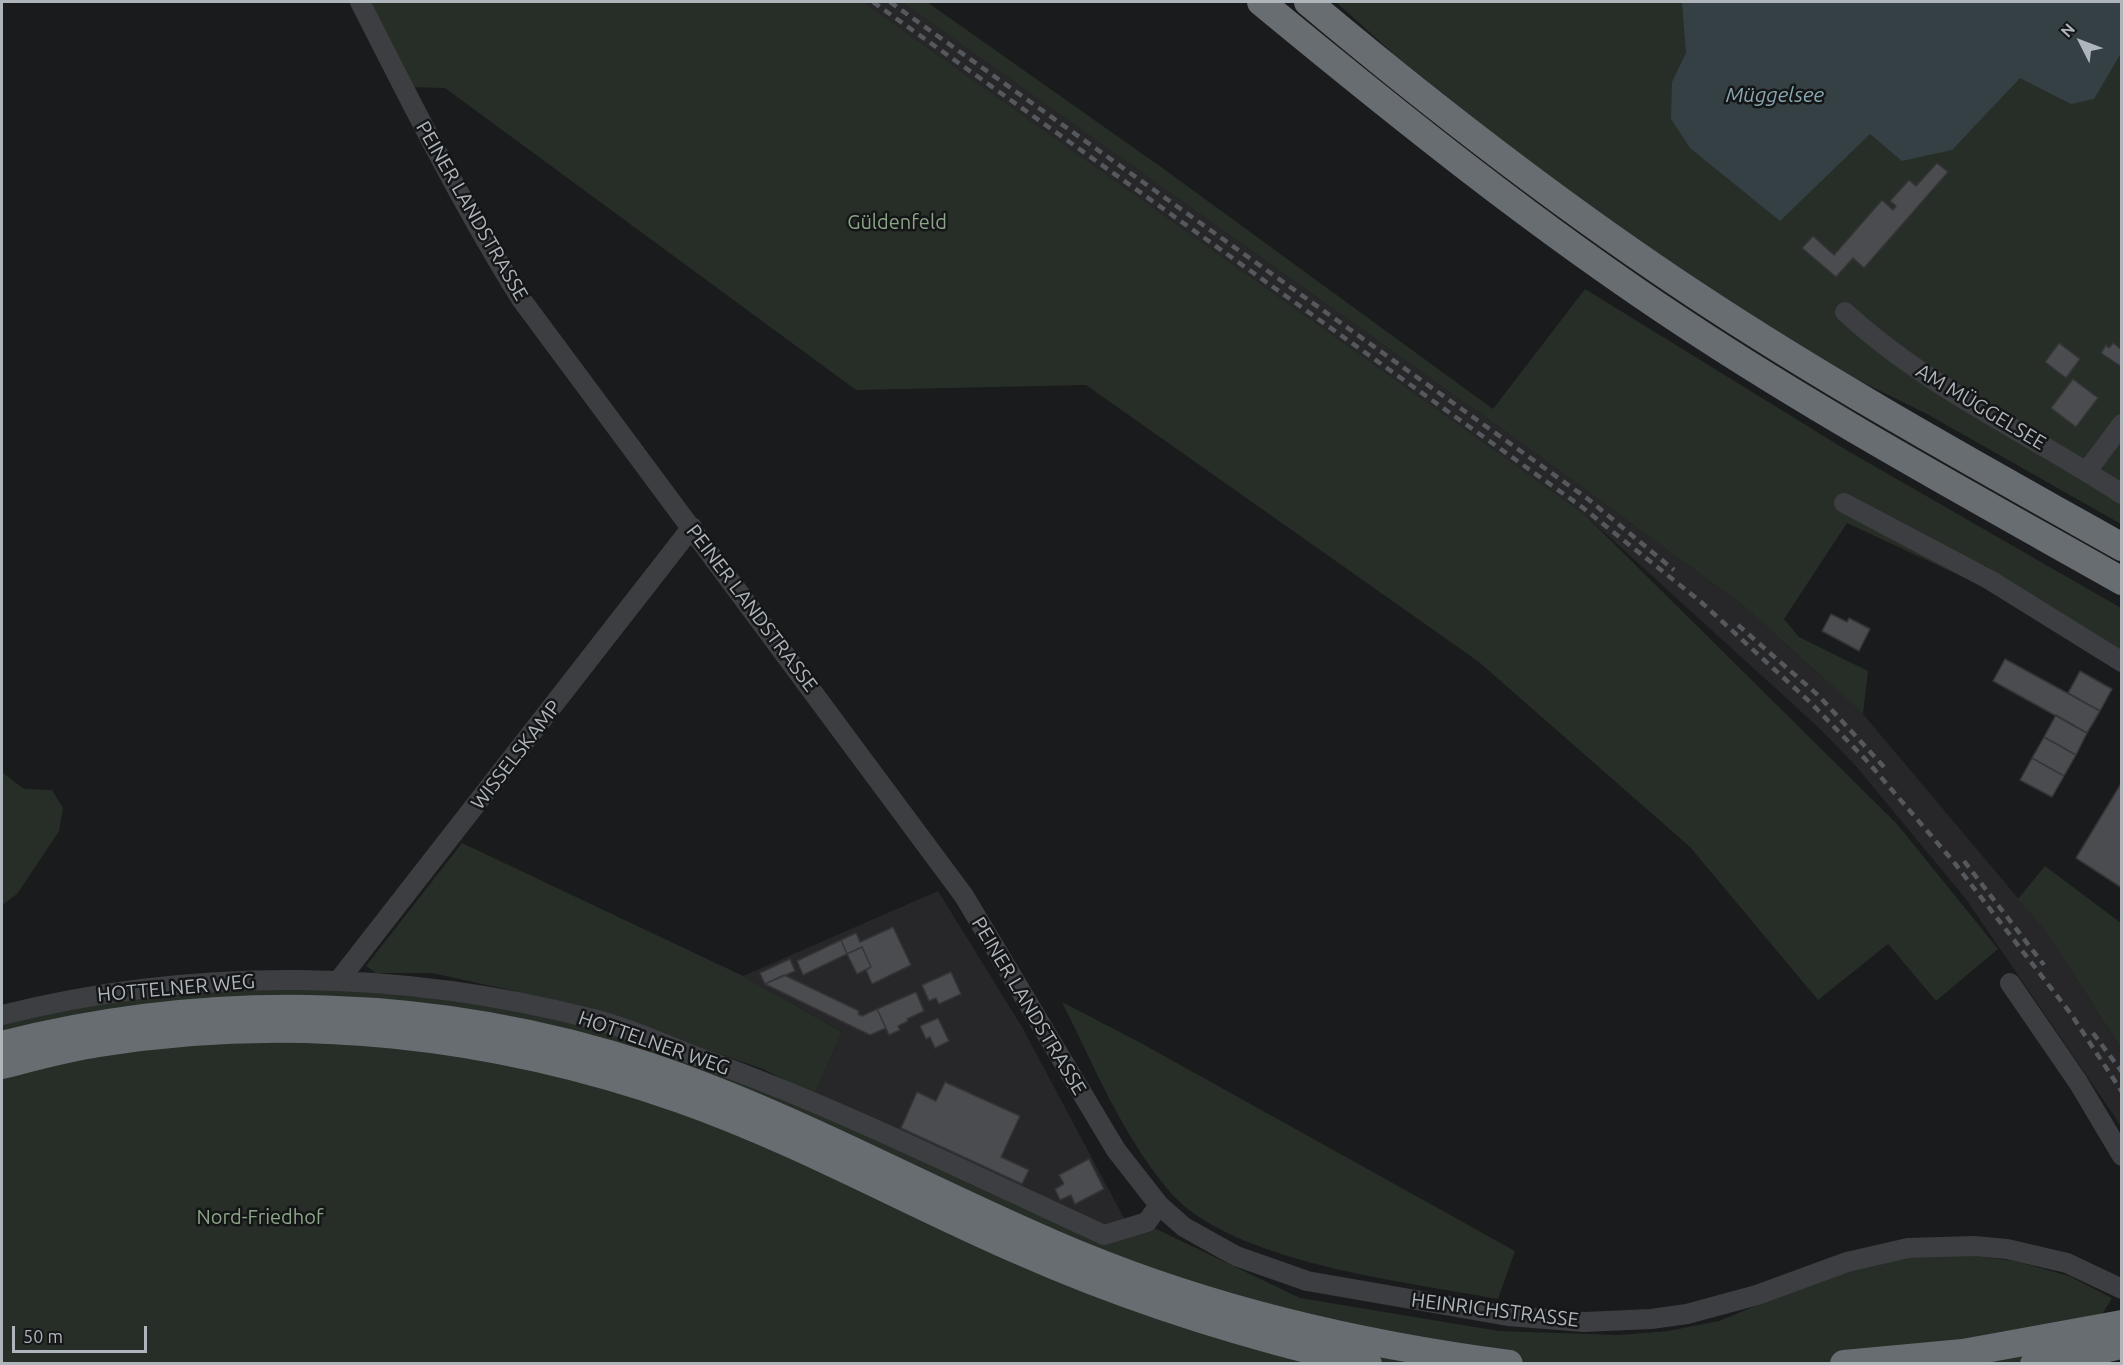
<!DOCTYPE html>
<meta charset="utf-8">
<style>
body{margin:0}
#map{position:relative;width:2123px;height:1365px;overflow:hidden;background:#1a1b1c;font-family:Ubuntu,sans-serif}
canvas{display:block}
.frame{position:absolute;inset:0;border:3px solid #aeb5bb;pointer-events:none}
.north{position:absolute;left:2051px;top:12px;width:60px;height:60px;-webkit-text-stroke:4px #151617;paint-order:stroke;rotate:312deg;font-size:16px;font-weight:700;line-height:24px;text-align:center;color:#aeb5bb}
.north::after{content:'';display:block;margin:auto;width:21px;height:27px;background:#aeb5bb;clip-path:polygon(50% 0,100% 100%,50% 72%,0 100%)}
.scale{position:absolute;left:12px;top:1326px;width:135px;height:27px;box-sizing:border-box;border:3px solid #aeb5bb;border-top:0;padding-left:8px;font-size:18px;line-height:21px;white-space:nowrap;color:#aeb5bb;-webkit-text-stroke:4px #151617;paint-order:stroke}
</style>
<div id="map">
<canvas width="2123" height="1365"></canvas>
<div class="frame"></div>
<div class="north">N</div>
<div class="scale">50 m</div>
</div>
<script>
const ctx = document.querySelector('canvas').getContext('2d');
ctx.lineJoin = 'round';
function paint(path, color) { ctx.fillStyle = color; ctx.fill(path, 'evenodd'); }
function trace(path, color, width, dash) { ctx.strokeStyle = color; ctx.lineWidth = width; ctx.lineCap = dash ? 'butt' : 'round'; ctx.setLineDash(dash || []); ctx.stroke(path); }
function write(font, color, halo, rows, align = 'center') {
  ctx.font = font + ' Ubuntu,sans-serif'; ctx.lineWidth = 5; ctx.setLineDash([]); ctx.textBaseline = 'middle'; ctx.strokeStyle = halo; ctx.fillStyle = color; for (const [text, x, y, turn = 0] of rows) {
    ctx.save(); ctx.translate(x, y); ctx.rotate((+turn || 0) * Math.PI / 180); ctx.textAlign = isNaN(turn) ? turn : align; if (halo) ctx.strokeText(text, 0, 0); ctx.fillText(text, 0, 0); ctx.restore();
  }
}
const built = new Path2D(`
 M 863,2 L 902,2 L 1530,449 L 1745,607 L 1863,714 L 2044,929 L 2121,1048 L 2121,1126 L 1966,899 L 1855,765 L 1818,727 L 1583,513 Z
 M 938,891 L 1022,1027 L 1125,1220 L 1107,1227 L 814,1095 L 842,1032 L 743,976 Z`);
const green = new Path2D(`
 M 360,2 L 863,2 L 1583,513 L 1897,824 L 1998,949 L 1936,1001 L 1888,944 L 1818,1000 L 1690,847 L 1479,662 L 1086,385 L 856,390 L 445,88 L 405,87 Z
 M 902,2 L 927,2 L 1161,167 L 1493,409 L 1585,289 L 1848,451 L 2121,608 L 2121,650 L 1984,565 L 1965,578 L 1847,523 L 1784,619 L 1799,637 L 1868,671 L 1863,714 L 1745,607 L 1530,449 Z
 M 1336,2 L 2121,2 L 2121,524 L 1927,414 L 1809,356 L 1643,244 L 1521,156 L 1397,57 Z
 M 2,772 L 24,789 L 52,790 L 63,808 L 59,831 L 17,894 L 2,905 Z
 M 462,843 L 743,976 L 842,1032 L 814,1095 L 763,1069 L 574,1004 L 432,973 L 376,973 L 366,966 Z
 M 2045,866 L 2121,923 L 2121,1048 L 2044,929 L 2018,899 Z
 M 253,987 L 331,988 L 442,996 L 555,1016 L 756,1083 L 1104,1240 L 1148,1225 L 1300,1298 L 1499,1331 L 1620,1335 L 1668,1331 L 1719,1321 L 1838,1272 L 1884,1260 L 1934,1256 L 1975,1256 L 2015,1261 L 2069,1276 L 2112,1298 L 2089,1336 L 2093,1364 L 2,1364 L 2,1025 L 71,1004 Z
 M 1062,1002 L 1139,1042 L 1515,1251 L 1498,1299 C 1408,1282 1231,1263 1170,1192 C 1123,1137 1094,1066 1062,1002 Z`);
const water = new Path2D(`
 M 1682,2 L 2121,2 L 2121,53 L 2094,99 L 2071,104 L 2020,78 L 1952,150 L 1902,161 L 1870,134 L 1780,221 L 1690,148 L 1671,119 L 1672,82 L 1686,53 Z`);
const building = new Path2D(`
 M 1937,163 L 1948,172 L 1864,268 L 1853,258 L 1836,277 L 1802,248 L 1813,236 L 1834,255 L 1882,200 L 1893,210 L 1896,206 L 1890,201 L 1909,180 L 1916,186 Z
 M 2059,343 L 2080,359 L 2066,378 L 2045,362 Z
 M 2113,343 L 2122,350 L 2122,367 L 2101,353 L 2106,345 L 2109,348 Z
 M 2073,379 L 2098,398 L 2076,427 L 2051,408 Z
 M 1831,614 L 1847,622 L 1849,618 L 1870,629 L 1859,651 L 1822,631 Z
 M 2005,659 L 2100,711 L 2087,733 L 1993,681 Z
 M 2080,671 L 2112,689 L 2100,711 L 2068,693 Z
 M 2056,715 L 2087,733 L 2076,755 L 2044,737 Z
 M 2044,737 L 2076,755 L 2064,776 L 2032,758 Z
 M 2032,758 L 2064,776 L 2052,797 L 2020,780 Z
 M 2122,782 L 2122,888 L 2076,858 Z
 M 893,927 L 911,965 L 872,984 L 866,970 L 871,967 L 862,947 L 847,954 L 841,940 L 856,933 L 860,942 Z
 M 841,940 L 847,954 L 803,975 L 797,961 Z
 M 862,947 L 871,967 L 857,974 L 847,954 Z
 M 790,959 L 795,971 L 765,984 L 760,973 Z
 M 951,972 L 961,994 L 939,1004 L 936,998 L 929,1001 L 922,985 Z
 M 784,975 L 859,1011 L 858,1014 L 862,1016 L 877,1009 L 886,1028 L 870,1035 L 765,984 Z
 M 916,992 L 924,1011 L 907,1019 L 908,1021 L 898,1026 L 900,1030 L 889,1035 L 877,1009 Z
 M 938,1018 L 949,1041 L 935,1048 L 930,1037 L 926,1039 L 920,1026 Z
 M 945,1082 L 1020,1116 L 1001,1157 L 1029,1170 L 1022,1184 L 901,1128 L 917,1092 L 936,1101 Z
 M 1089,1159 L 1104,1189 L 1075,1204 L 1071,1195 L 1060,1200 L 1055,1189 L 1064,1184 L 1059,1175 Z`);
const minor = new Path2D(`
 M 360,2 C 411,102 461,203 521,299 L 964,896 L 1116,1150 L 1159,1205 L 1184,1227 L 1236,1256 L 1307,1281 L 1508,1316 L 1584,1322 L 1651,1319 L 1687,1314 L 1757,1295 L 1847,1262 L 1908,1248 L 1974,1246 L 2007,1249 L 2067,1263 L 2122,1289
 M 1845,312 C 1926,387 2030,434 2122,494
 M 2087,471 L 2122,424
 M 1844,503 L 1990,580 L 2122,662
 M 339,980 L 692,527
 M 2010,983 L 2078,1082 L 2122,1156
 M 2,1015 C 197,966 403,969 597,1020 C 631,1029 663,1044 695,1056 C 835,1106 969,1173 1104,1235 L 1147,1222 L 1159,1205`);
const highway = new Path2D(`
 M 1261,2 C 1398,115 1536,226 1685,324 C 1826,417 1975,498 2122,581
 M 1308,2 C 1432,106 1562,207 1697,296 C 1835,387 1978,466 2122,547
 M 2,1045 C 214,991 439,997 648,1066 C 798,1116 936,1196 1082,1256 C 1219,1312 1363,1345 1509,1364
 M 2,1065 C 34,1057 66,1048 99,1043 C 294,1011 494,1034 680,1099 C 797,1140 907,1202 1020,1251 C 1133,1301 1249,1337 1368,1364
 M 1844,1364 L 1963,1353 L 2122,1324
 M 2034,1364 L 2122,1345`);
const rail = new Path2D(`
 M 873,2 L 1582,507 L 1701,602 L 1811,703 L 1867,761 L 1953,861 L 2071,1014 L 2122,1092
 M 890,2 L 1588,499 L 1674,570
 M 1738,625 L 1819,696 L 1884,767
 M 1964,861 L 2044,965
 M 2093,1033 L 2122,1072`);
const streetNames = [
 ["PEINER LANDSTRASSE",472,211,60],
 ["AM MÜGGELSEE",1981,407,31],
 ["PEINER LANDSTRASSE",752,608,53],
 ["WISSELSKAMP",516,755,-52],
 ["HOTTELNER WEG",176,988,-5],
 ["PEINER LANDSTRASSE",1029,1006,59],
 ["HOTTELNER WEG",654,1043,19],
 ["HEINRICHSTRASSE",1495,1310,7]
];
const parkNames = [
 ["Güldenfeld",897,222],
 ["Nord-Friedhof",260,1217]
];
const waterNames = [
 ["Müggelsee",1775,95]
];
paint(built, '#272729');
paint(green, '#272e27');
paint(water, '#354045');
paint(building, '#4a4c4f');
trace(building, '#353538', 1.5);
trace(minor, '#3c3e41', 20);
trace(highway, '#686d72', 28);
trace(rail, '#55585c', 4.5, [8, 6]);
write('20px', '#aeb5bb', '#151617', streetNames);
write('20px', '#8ca487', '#151617', parkNames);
write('italic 21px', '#89a8b2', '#151617', waterNames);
</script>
